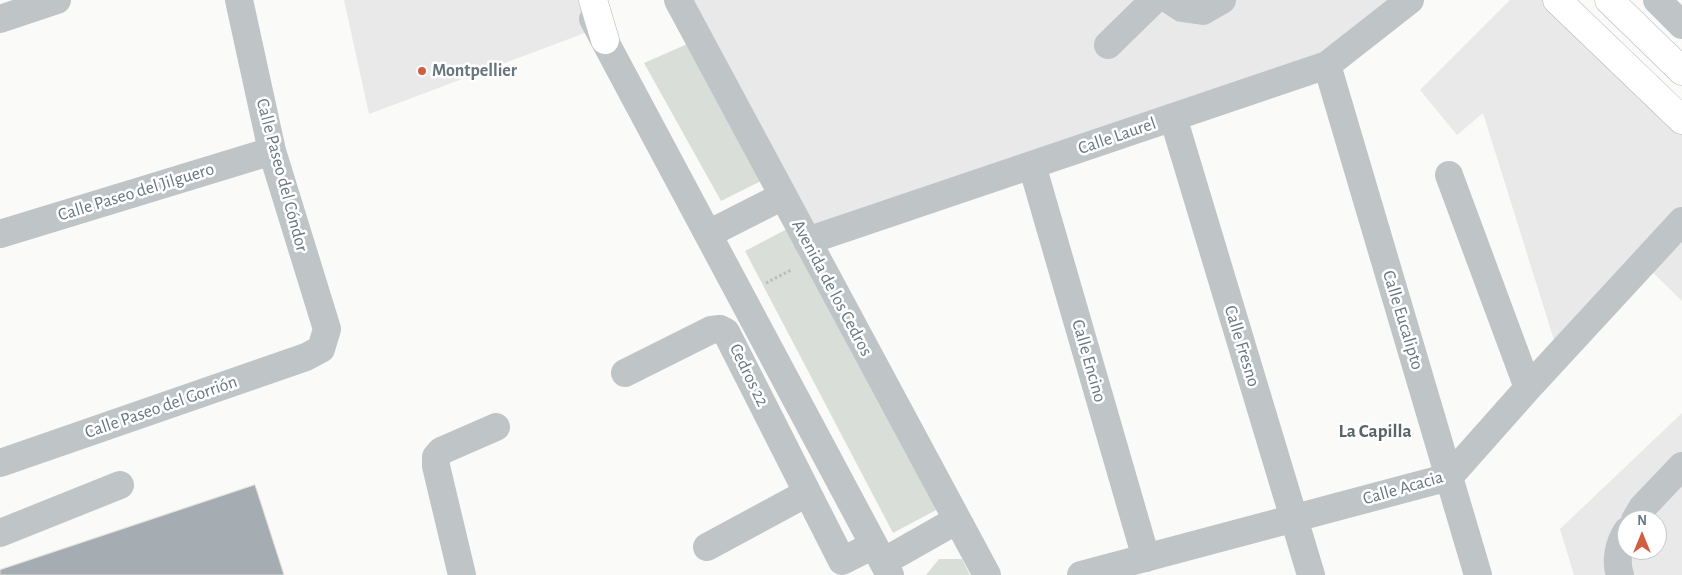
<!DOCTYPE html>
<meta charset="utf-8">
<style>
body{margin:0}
#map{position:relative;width:1682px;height:575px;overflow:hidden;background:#fafaf8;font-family:"Alegreya Sans",sans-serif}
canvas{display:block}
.north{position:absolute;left:1617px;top:510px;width:50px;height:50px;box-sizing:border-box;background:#fff;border:1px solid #c2c8cc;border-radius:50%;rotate:0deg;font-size:14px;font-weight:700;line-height:20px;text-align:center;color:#67767f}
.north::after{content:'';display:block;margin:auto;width:18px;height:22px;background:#d05e41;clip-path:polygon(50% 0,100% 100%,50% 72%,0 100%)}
</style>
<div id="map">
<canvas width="1682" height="575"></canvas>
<div class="north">N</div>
</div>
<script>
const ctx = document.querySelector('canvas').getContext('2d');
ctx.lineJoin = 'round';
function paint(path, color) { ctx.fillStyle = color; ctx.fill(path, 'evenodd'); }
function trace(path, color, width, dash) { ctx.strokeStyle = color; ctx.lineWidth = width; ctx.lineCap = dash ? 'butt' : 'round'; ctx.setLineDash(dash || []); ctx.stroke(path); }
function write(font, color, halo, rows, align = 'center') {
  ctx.font = font + ' "Alegreya Sans",sans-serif'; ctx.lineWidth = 5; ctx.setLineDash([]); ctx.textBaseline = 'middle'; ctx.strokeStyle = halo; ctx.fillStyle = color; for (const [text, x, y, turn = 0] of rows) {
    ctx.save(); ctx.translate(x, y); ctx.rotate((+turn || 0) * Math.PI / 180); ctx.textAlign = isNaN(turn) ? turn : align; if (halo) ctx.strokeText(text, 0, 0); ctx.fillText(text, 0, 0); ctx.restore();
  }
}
const built = new Path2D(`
 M 344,0 L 583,0 L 598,28 L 369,114 Z
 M 678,0 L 1410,0 L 1327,65 L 807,241 Z
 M 1510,0 L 1557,0 L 1682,120 L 1682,301 L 1643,263 L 1559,356 L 1483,113 L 1457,135 L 1420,90 Z
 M 1682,413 L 1682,575 L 1574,575 L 1560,529 ZM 1627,520 L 1657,520 L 1657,550 L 1627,550 Z`);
const green = new Path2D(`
 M 692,42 L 763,180 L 721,201 L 644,63 Z
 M 789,228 L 938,509 L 893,533 L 745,251 Z
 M 939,559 L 962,559 L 970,575 L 926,575 Z`);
const building = new Path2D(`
 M 255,485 L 284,575 L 0,575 L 0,570 Z`);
const path = new Path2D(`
 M 766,283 L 791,270`);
const minor = new Path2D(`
 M 678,0 L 987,575
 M 1170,0 L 1182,8 L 1203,11 L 1222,0
 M 1657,0 L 1682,25
 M 0,19 L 57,0
 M 593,19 L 890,575
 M 1108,45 L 1154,0
 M 1327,65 L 1478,575
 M 1173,117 L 1311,575
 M 1032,165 L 1146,558
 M 1449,175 L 1528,388
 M 0,234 L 272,151
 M 708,234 L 783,196
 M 807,241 L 1327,65 L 1410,0
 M 625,373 L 711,330 L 720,329 L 726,332 L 842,561 L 874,545
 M 0,463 L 306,357 L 321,349 L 327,329 L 272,151 L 239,0
 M 1635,520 L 1642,508 L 1682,466
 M 0,533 L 120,485
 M 707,547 L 807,493
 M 883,562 L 957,520
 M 462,575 L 436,466 L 436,457 L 441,451 L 496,427
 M 1081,575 L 1449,477 L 1528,388 L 1682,221
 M 1620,575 C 1615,561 1619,543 1627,531`);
const major = new Path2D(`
 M 1557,0 L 1682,120`);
const highway = new Path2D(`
 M 593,0 L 605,40
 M 1609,0 L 1682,71`);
const markers = [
 [422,71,5,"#d05e41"]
];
const poiNames = [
 ["Montpellier",432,71]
];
const streetNames = [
 ["Calle Laurel",1117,136,-19],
 ["Calle Paseo del Cóndor",282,175,75],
 ["Calle Paseo del Jilguero",136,192,-17],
 ["Avenida de los Cedros",832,288,62],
 ["Calle Eucalipto",1403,320,73],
 ["Calle Fresno",1242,346,73],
 ["Calle Encino",1089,361,74],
 ["Cedros 22",749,375,64],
 ["Calle Paseo del Gorrión",161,407,-19],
 ["Calle Acacia",1403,488,-16]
];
const neighbourhoodNames = [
 ["La Capilla",1375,431]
];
paint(built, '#e8e9e8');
paint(green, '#daded8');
paint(building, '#a5adb2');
trace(building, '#dcdcda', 1);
trace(major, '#b3b8bb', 29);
trace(highway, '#b3b7ba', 29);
trace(path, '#babdc0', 3, [2.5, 2.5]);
trace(minor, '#bfc4c7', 28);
trace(major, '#fff', 28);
trace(highway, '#fff', 28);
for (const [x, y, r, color] of markers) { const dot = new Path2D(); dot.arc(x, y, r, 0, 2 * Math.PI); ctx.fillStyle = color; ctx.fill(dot); trace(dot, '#fff', 2); }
write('bold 18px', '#67767f', '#fff', poiNames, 'left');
write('18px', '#67767f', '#fff', streetNames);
write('bold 19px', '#59646b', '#fff', neighbourhoodNames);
</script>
